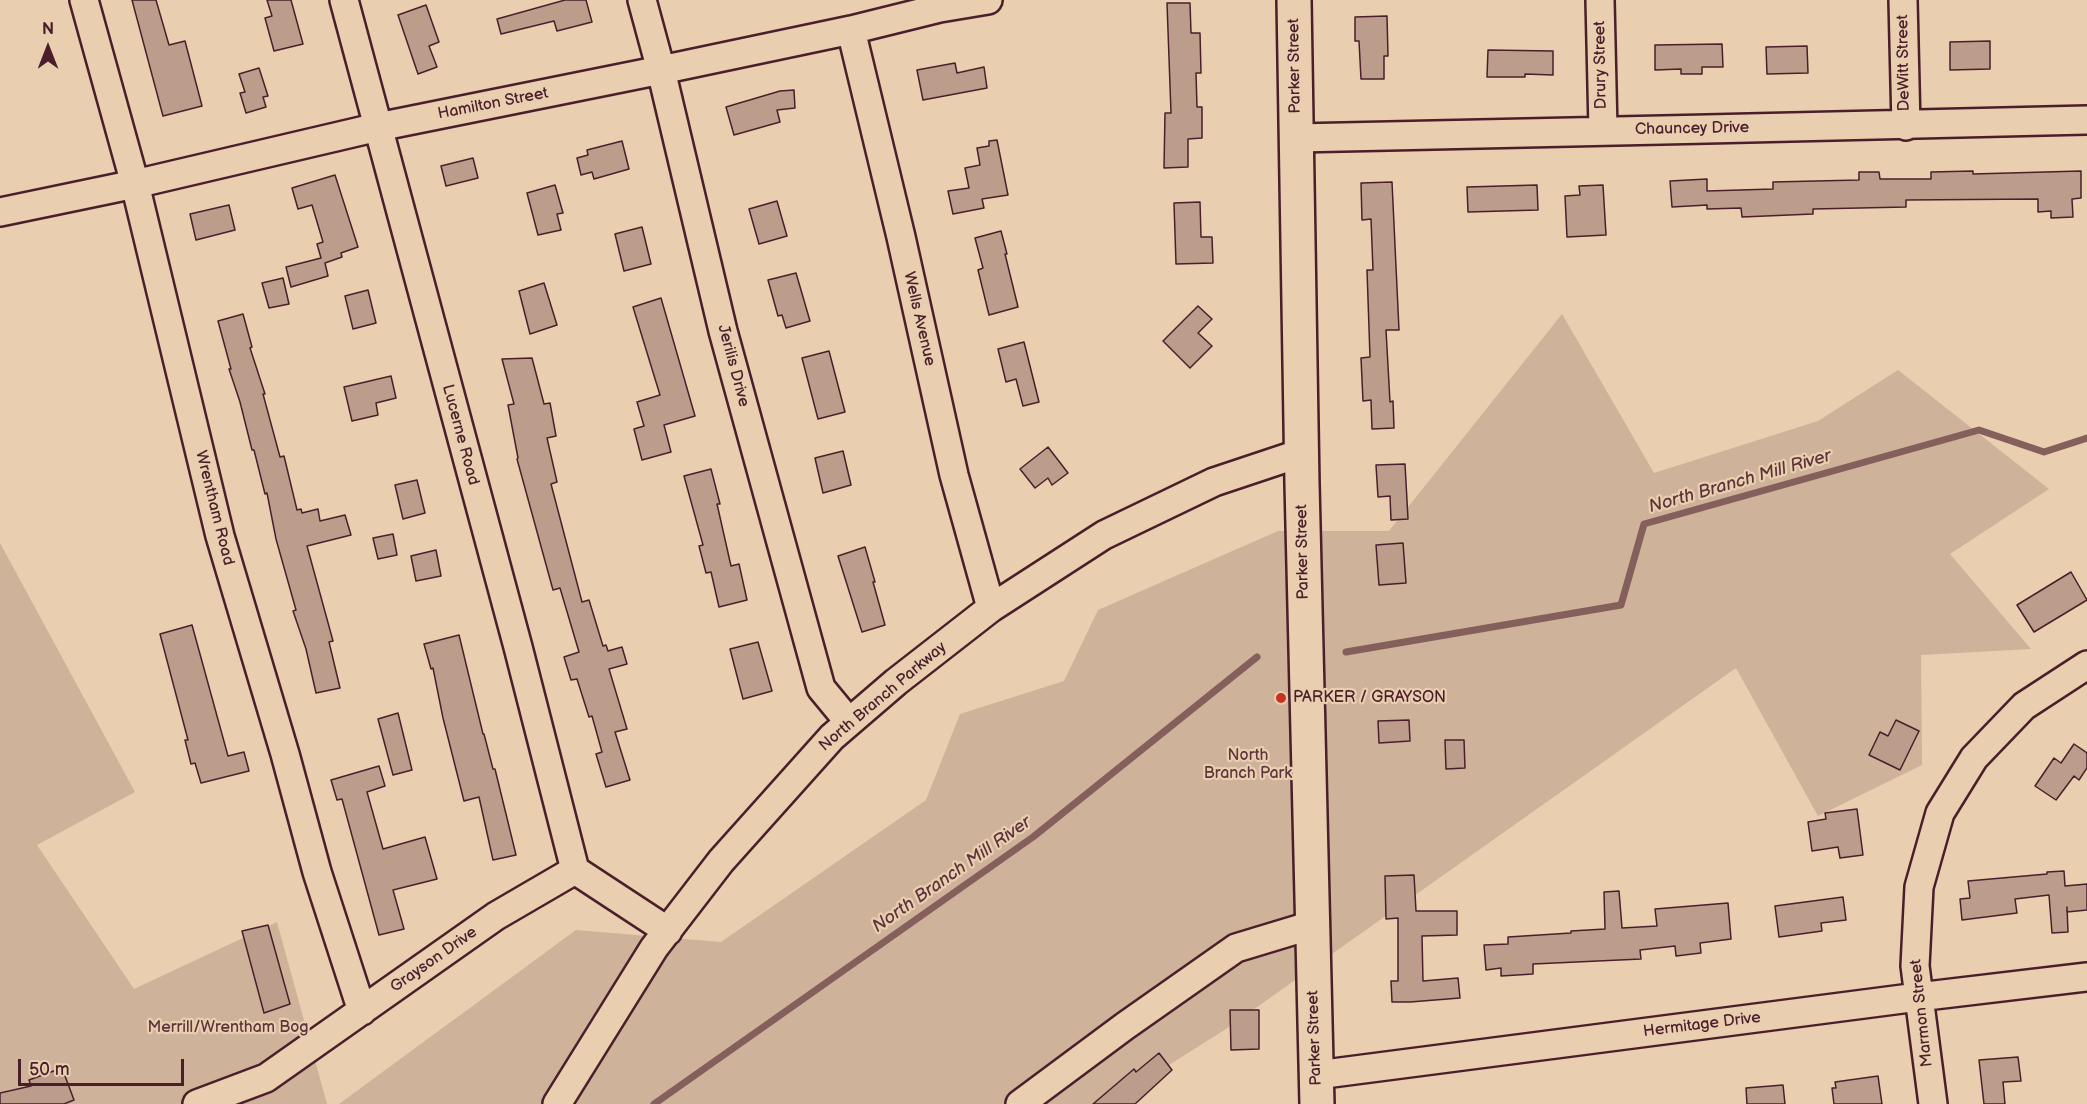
<!DOCTYPE html>
<style>
body{margin:0}
#map{position:relative;width:2087px;height:1104px;overflow:hidden;background:#e9ceb0;font-family:"Balsamiq Sans",sans-serif}
canvas{display:block}
.north{position:absolute;left:18px;top:18px;width:60px;height:60px;-webkit-text-stroke:4px #e9ceb0;paint-order:stroke;rotate:0deg;font-size:16px;font-weight:700;line-height:24px;text-align:center;color:#4a1f2b}
.north::after{content:'';display:block;margin:auto;width:21px;height:27px;background:#4a1f2b;clip-path:polygon(50% 0,100% 100%,50% 72%,0 100%)}
.scale{position:absolute;left:18px;top:1059px;width:166px;height:27px;box-sizing:border-box;border:3px solid #4a1f2b;border-top:0;padding-left:8px;font-size:18px;line-height:21px;white-space:nowrap;color:#4a1f2b;-webkit-text-stroke:4px #e9ceb0;paint-order:stroke}
</style>
<div id="map">
<canvas width="2087" height="1104"></canvas>
<div class="north">N</div>
<div class="scale">50 m</div>
</div>
<script>
const ctx = document.querySelector('canvas').getContext('2d');
ctx.lineJoin = 'round';
function paint(path, color) { ctx.fillStyle = color; ctx.fill(path, 'evenodd'); }
function trace(path, color, width, dash) { ctx.strokeStyle = color; ctx.lineWidth = width; ctx.lineCap = dash ? 'butt' : 'round'; ctx.setLineDash(dash || []); ctx.stroke(path); }
function write(font, color, halo, rows, align = 'center') {
  ctx.font = font + ' "Balsamiq Sans",sans-serif'; ctx.lineWidth = 4.5; ctx.setLineDash([]); ctx.textBaseline = 'middle'; ctx.strokeStyle = halo; ctx.fillStyle = color; for (const [text, x, y, turn = 0] of rows) {
    ctx.save(); ctx.translate(x, y); ctx.rotate((+turn || 0) * Math.PI / 180); ctx.textAlign = isNaN(turn) ? turn : align; if (halo) ctx.strokeText(text, 0, 0); ctx.fillText(text, 0, 0); ctx.restore();
  }
}
const green = new Path2D(`
 M 1562,314 L 1654,473 L 1818,421 L 1898,370 L 2049,489 L 1950,554 L 2031,649 L 1921,655 L 1922,765 L 1818,816 L 1736,668 L 1226,1029 L 1107,1104 L 339,1104 L 576,930 L 721,942 L 926,800 L 960,714 L 1064,681 L 1098,610 L 1278,531 L 1389,531 Z
 M 0,543 L 135,792 L 37,845 L 134,989 L 277,922 L 327,1104 L 0,1104 Z`);
const stream = new Path2D(`
 M 1346,652 L 1621,605 L 1644,524 L 1979,430 L 2044,452 L 2087,438
 M 654,1104 L 1033,837 L 1257,657`);
const building = new Path2D(`
 M 132,0 L 156,0 L 169,45 L 185,41 L 202,106 L 163,116 Z
 M 267,0 L 291,0 L 303,44 L 274,51 L 265,18 L 272,16 Z
 M 565,0 L 586,0 L 592,22 L 557,31 L 554,21 L 501,34 L 497,19 Z
 M 1167,3 L 1190,3 L 1191,33 L 1200,33 L 1201,73 L 1196,73 L 1197,107 L 1202,107 L 1202,138 L 1188,139 L 1188,167 L 1164,168 L 1165,113 L 1171,113 Z
 M 426,5 L 439,42 L 429,46 L 437,67 L 418,74 L 398,15 Z
 M 1387,16 L 1388,56 L 1384,56 L 1384,79 L 1361,79 L 1359,41 L 1355,41 L 1355,17 Z
 M 1990,41 L 1990,69 L 1950,70 L 1950,42 Z
 M 1722,44 L 1723,67 L 1702,67 L 1702,74 L 1681,74 L 1681,69 L 1655,70 L 1655,45 Z
 M 1807,46 L 1808,73 L 1767,74 L 1766,47 Z
 M 1488,50 L 1553,51 L 1553,75 L 1525,74 L 1525,77 L 1487,77 Z
 M 955,63 L 957,73 L 984,67 L 987,88 L 923,100 L 917,70 Z
 M 259,68 L 268,96 L 263,97 L 266,107 L 246,113 L 240,93 L 245,92 L 239,74 Z
 M 794,90 L 795,108 L 777,110 L 780,122 L 734,135 L 726,107 L 780,91 Z
 M 997,140 L 1008,195 L 982,199 L 984,208 L 953,214 L 948,191 L 969,188 L 965,168 L 980,165 L 977,148 L 989,146 L 989,141 Z
 M 622,141 L 629,169 L 594,179 L 592,172 L 581,175 L 577,158 L 588,155 L 587,150 Z
 M 473,158 L 478,178 L 446,186 L 441,166 Z
 M 1973,171 L 1973,174 L 2081,171 L 2081,198 L 2072,199 L 2073,217 L 2051,218 L 2051,211 L 2038,212 L 2038,199 L 1906,200 L 1906,207 L 1813,209 L 1813,214 L 1742,217 L 1741,208 L 1707,209 L 1707,205 L 1672,207 L 1670,181 L 1707,179 L 1707,191 L 1773,189 L 1773,182 L 1859,180 L 1859,172 L 1879,172 L 1880,179 L 1931,179 L 1931,172 Z
 M 335,175 L 358,247 L 341,253 L 342,257 L 325,263 L 328,276 L 291,287 L 286,267 L 321,258 L 317,244 L 323,242 L 312,205 L 298,209 L 292,188 Z
 M 1392,182 L 1399,330 L 1386,330 L 1390,402 L 1393,401 L 1394,428 L 1372,429 L 1371,400 L 1363,401 L 1361,358 L 1370,357 L 1367,270 L 1373,270 L 1371,219 L 1362,220 L 1361,183 Z
 M 555,185 L 563,213 L 557,214 L 561,230 L 538,235 L 527,193 Z
 M 1537,185 L 1538,210 L 1468,212 L 1467,187 Z
 M 1603,185 L 1606,235 L 1567,237 L 1565,196 L 1580,195 L 1579,186 Z
 M 777,201 L 787,236 L 759,244 L 749,209 Z
 M 1200,202 L 1201,237 L 1212,237 L 1213,263 L 1176,264 L 1174,203 Z
 M 229,205 L 235,230 L 196,240 L 190,214 Z
 M 642,227 L 651,264 L 624,271 L 615,234 Z
 M 1001,231 L 1007,254 L 1005,254 L 1018,307 L 989,315 L 978,270 L 983,268 L 975,238 Z
 M 796,273 L 810,321 L 786,328 L 782,315 L 778,316 L 768,280 Z
 M 283,278 L 289,304 L 269,308 L 262,283 Z
 M 544,283 L 557,325 L 530,334 L 519,291 Z
 M 368,290 L 376,323 L 353,329 L 345,296 Z
 M 661,298 L 695,416 L 664,425 L 671,452 L 642,460 L 634,429 L 644,426 L 637,402 L 660,395 L 633,307 Z
 M 1198,306 L 1212,319 L 1198,333 L 1212,346 L 1190,368 L 1163,341 Z
 M 243,314 L 252,347 L 250,348 L 265,394 L 263,394 L 280,457 L 284,456 L 297,510 L 301,509 L 302,513 L 318,509 L 320,521 L 345,515 L 351,535 L 307,546 L 333,641 L 329,642 L 340,688 L 316,693 L 306,649 L 293,611 L 296,610 L 276,539 L 267,493 L 265,494 L 254,450 L 252,450 L 240,402 L 229,369 L 231,369 L 218,321 Z
 M 1024,342 L 1039,402 L 1023,406 L 1016,379 L 1006,382 L 998,349 Z
 M 829,351 L 845,412 L 818,419 L 802,358 Z
 M 532,358 L 544,404 L 550,403 L 556,436 L 547,438 L 557,482 L 551,484 L 582,602 L 589,600 L 603,646 L 606,645 L 608,651 L 622,647 L 627,664 L 609,669 L 627,729 L 615,732 L 630,780 L 606,787 L 596,754 L 602,752 L 592,716 L 589,717 L 577,679 L 571,680 L 564,657 L 579,652 L 560,588 L 553,590 L 517,459 L 518,458 L 508,405 L 514,404 L 502,359 Z
 M 391,376 L 396,398 L 376,403 L 378,415 L 352,421 L 344,387 Z
 M 1048,447 L 1068,473 L 1052,485 L 1048,478 L 1035,488 L 1020,469 Z
 M 843,451 L 851,485 L 823,493 L 815,458 Z
 M 1405,464 L 1408,519 L 1391,520 L 1390,496 L 1378,497 L 1376,465 Z
 M 711,469 L 720,504 L 717,504 L 731,566 L 739,564 L 747,600 L 719,607 L 711,572 L 706,573 L 699,546 L 703,545 L 684,476 Z
 M 417,480 L 425,513 L 403,519 L 395,485 Z
 M 393,534 L 397,555 L 378,559 L 373,538 Z
 M 1403,543 L 1406,583 L 1379,585 L 1376,545 Z
 M 865,547 L 875,582 L 873,582 L 885,625 L 862,632 L 838,556 Z
 M 436,550 L 441,576 L 416,581 L 411,556 Z
 M 2071,572 L 2087,600 L 2034,632 L 2017,605 Z
 M 192,625 L 228,756 L 244,752 L 249,771 L 201,783 L 195,763 L 191,764 L 185,740 L 188,740 L 160,634 Z
 M 459,635 L 483,734 L 484,734 L 493,769 L 495,769 L 516,855 L 493,860 L 479,797 L 464,801 L 443,718 L 433,668 L 431,669 L 424,644 Z
 M 758,642 L 772,691 L 743,699 L 730,649 Z
 M 398,713 L 412,770 L 393,775 L 378,719 Z
 M 1409,720 L 1410,741 L 1379,743 L 1378,721 Z
 M 1896,720 L 1919,731 L 1900,770 L 1869,755 L 1880,732 L 1888,736 Z
 M 1445,740 L 1464,740 L 1465,768 L 1446,769 Z
 M 2074,744 L 2087,753 L 2087,768 L 2079,780 L 2074,776 L 2056,800 L 2035,786 L 2054,758 L 2061,763 Z
 M 379,766 L 385,786 L 367,792 L 383,849 L 425,837 L 437,879 L 393,890 L 404,929 L 379,935 L 342,799 L 337,800 L 331,780 Z
 M 1857,809 L 1863,855 L 1840,858 L 1838,847 L 1812,851 L 1808,822 L 1826,819 L 1825,813 Z
 M 2064,871 L 2065,886 L 2087,884 L 2087,910 L 2067,912 L 2067,907 L 2068,932 L 2052,933 L 2049,895 L 2015,899 L 2017,913 L 1962,920 L 1960,899 L 1970,898 L 1968,881 L 2047,874 L 2047,872 Z
 M 1414,875 L 1416,911 L 1457,911 L 1457,935 L 1422,936 L 1423,981 L 1458,978 L 1460,998 L 1410,1002 L 1392,1002 L 1391,981 L 1398,981 L 1398,918 L 1386,919 L 1385,876 Z
 M 1619,891 L 1622,928 L 1657,926 L 1655,909 L 1728,903 L 1731,939 L 1700,943 L 1701,953 L 1676,956 L 1675,946 L 1640,950 L 1641,959 L 1533,964 L 1533,974 L 1501,976 L 1501,968 L 1486,970 L 1484,945 L 1508,944 L 1508,937 L 1571,933 L 1571,931 L 1605,929 L 1604,892 Z
 M 1843,897 L 1846,920 L 1821,923 L 1822,931 L 1779,937 L 1775,906 Z
 M 268,925 L 290,1004 L 264,1013 L 242,931 Z
 M 1230,1010 L 1259,1010 L 1259,1049 L 1231,1050 Z
 M 1159,1053 L 1172,1070 L 1135,1104 L 1093,1104 L 1134,1069 L 1136,1072 Z
 M 2018,1057 L 2021,1081 L 2003,1082 L 2005,1104 L 1984,1104 L 1979,1060 Z
 M 62,1068 L 74,1100 L 64,1104 L 0,1104 L 0,1093 L 31,1086 L 29,1080 Z
 M 1878,1076 L 1882,1104 L 1834,1104 L 1832,1088 L 1836,1088 L 1835,1082 Z
 M 1783,1085 L 1785,1104 L 1747,1104 L 1746,1088 Z`);
const minor = new Path2D(`
 M 84,0 L 135,184 L 220,536 L 285,754 L 317,872 L 362,1011
 M 344,0 L 518,647 L 575,870
 M 642,0 L 661,70 L 723,331 L 821,688 L 849,722
 M 1600,0 L 1603,130
 M 1903,0 L 1906,126
 M 851,30 L 901,237 L 954,475 L 991,608
 M 1297,138 C 1560,131 1824,128 2087,120
 M 0,212 L 135,184 L 378,127 L 661,70 L 851,30 L 940,8 L 988,0
 M 1317,1075 L 1918,997 L 2087,977
 M 197,1104 L 266,1078 L 496,916 L 575,870 L 668,931
 M 557,1104 L 654,948 L 721,861 L 832,737 L 896,682 L 991,608 L 1104,535 L 1214,482 L 1301,453
 M 1020,1104 L 1125,1026 L 1236,948 L 1312,925
 M 1933,1104 L 1915,966 L 1919,887 L 1940,813 L 1974,758 L 2024,706 L 2087,665`);
const major = new Path2D(`
 M 1294,0 L 1302,484 L 1317,1104`);
const markers = [
 [1281,698,6,"#c8321e"]
];
const streetNames = [
 ["DeWitt Street",1904,63,-91],
 ["Drury Street",1601,65,-91],
 ["Parker Street",1295,66,-91],
 ["Hamilton Street",493,104,-11],
 ["Chauncey Drive",1692,129,-1],
 ["Wells Avenue",919,319,77],
 ["Jerilis Drive",733,366,75],
 ["Lucerne Road",460,435,75],
 ["Wrentham Road",214,508,76],
 ["Parker Street",1303,552,-91],
 ["North Branch Parkway",883,697,-40],
 ["Grayson Drive",434,960,-35],
 ["Marmon Street",1922,1013,-96],
 ["Hermitage Drive",1702,1025,-7],
 ["Parker Street",1315,1038,-92]
];
const poiNames = [
 ["PARKER / GRAYSON",1293,698]
];
const parkNames = [
 ["North",1248,756],
 ["Branch Park",1248,774],
 ["Merrill/Wrentham Bog",228,1028]
];
const waterNames = [
 ["North Branch Mill River",1740,482,-16],
 ["North Branch Mill River",952,875,-35]
];
paint(green, '#cfb29a');
trace(stream, '#845f5b', 7);
paint(building, '#bc9d8b');
trace(building, '#4a1f2b', 1.5);
trace(minor, '#4a1f2b', 32);
trace(major, '#4a1f2b', 38);
trace(minor, '#e9ceb0', 27);
trace(major, '#e9ceb0', 33);
for (const [x, y, r, color] of markers) { const dot = new Path2D(); dot.arc(x, y, r, 0, 2 * Math.PI); ctx.fillStyle = color; ctx.fill(dot); trace(dot, '#e9ceb0', 2); }
write('16px', '#4a1f2b', '#e9ceb0', streetNames);
write('16px', '#4a1f2b', '#e9ceb0', poiNames, 'left');
write('16px', '#5e353c', '#e9ceb0', parkNames);
write('italic 18px', '#5d343b', '#e9ceb0', waterNames);
</script>
